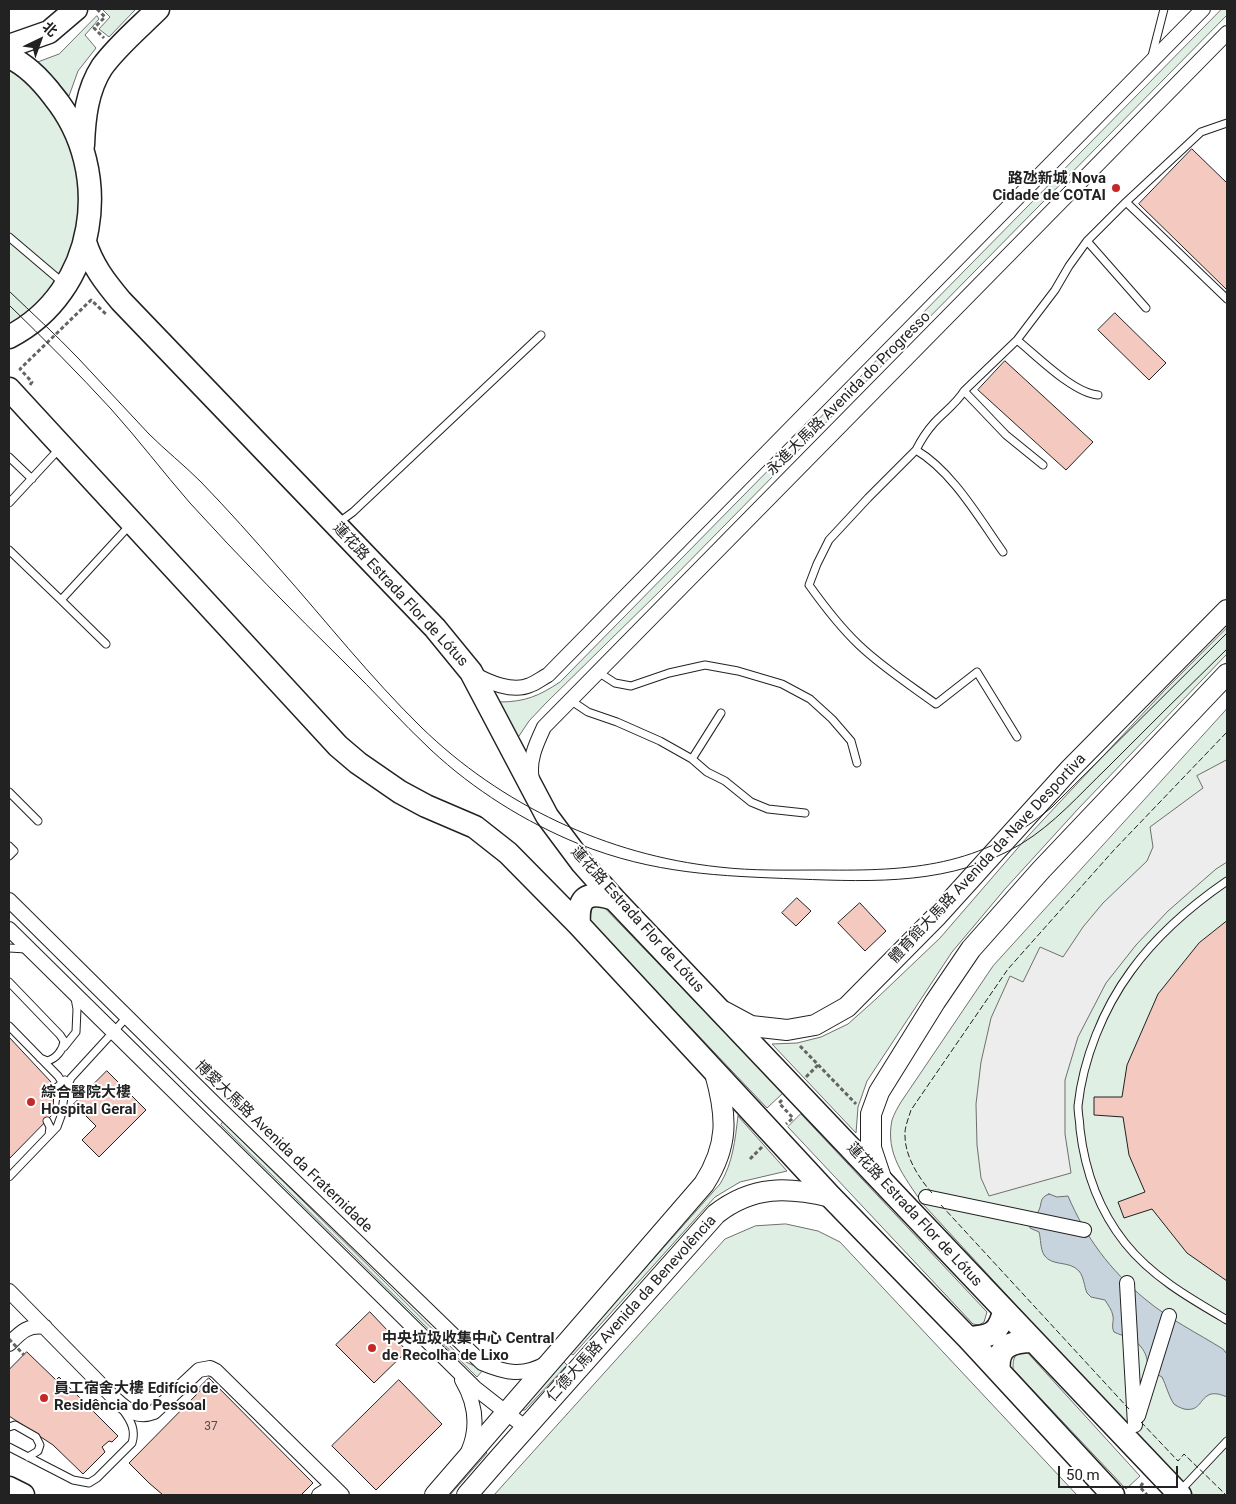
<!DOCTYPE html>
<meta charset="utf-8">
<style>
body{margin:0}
#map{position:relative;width:1236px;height:1504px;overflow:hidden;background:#fff;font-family:Roboto,"Noto Sans SC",sans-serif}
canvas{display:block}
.frame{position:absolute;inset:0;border:10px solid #222;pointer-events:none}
.north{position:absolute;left:15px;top:15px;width:50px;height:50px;-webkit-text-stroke:4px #fff;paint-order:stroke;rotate:42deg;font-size:14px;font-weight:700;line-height:20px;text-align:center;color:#222}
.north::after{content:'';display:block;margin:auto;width:18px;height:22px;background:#222;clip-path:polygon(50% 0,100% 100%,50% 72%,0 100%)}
.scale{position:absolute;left:1058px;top:1466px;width:120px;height:22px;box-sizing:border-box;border:2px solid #222;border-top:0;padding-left:6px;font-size:15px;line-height:18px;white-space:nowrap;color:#222;-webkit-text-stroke:4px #fff;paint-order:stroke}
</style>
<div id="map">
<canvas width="1236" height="1504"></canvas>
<div class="frame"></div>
<div class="north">北</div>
<div class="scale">50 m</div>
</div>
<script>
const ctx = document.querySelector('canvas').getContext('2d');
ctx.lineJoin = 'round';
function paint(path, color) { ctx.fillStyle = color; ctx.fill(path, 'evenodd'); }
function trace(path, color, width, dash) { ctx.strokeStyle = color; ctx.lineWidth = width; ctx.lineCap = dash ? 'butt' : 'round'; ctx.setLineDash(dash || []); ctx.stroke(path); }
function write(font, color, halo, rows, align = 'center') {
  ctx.font = font + ' Roboto,"Noto Sans SC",sans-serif'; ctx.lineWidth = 4; ctx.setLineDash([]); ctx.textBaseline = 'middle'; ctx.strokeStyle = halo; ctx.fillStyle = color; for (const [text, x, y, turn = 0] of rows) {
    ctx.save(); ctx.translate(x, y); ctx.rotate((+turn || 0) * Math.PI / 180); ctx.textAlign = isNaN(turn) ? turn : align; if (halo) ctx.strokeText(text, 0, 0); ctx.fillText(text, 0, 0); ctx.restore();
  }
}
const green = new Path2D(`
 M 105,9 L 136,9 L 109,37 L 99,29 L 110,17 L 103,10 Z
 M 1222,9 L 1227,9 L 1227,15 L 660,591 L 546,703 L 529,721 L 517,739 L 499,702 C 525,702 539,696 560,682 Z
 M 97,16 L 99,19 L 85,35 L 96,48 L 78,71 L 69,96 L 55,79 L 35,63 L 59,54 Z
 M 9,68 L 32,86 L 49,103 L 73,146 L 82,195 L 75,243 L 53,287 L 37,305 L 9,326 Z
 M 1227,628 L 1227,654 L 1078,809 L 1005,889 L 952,952 L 867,1081 L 858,1107 L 856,1133 L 772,1044 L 797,1043 L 821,1037 L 848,1024 L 876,999 L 940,938 L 1029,835 L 1164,691 Z
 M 1227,709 L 1227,1495 L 1191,1495 L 922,1203 C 904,1176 885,1154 892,1120 C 894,1114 898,1107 901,1102 L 993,966 Z
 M 601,904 L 783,1093 L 767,1108 L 587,918 L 586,909 Z
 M 801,1114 L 987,1312 L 984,1322 L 979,1325 L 973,1324 L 788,1127 Z
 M 738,1116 L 787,1171 L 740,1182 L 715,1197 L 573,1355 L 570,1353 L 720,1184 C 733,1163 735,1140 738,1116 Z
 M 223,1122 L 466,1362 L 483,1370 L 477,1377 L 221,1125 Z
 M 786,1224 L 818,1231 L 840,1242 L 1077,1495 L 494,1495 L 725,1239 L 755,1226 Z
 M 1026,1351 L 1140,1476 L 1126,1489 L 1013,1369 C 1013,1357 1014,1354 1026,1351 Z
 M 563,1361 L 567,1365 L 525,1410 L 522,1410 Z
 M 483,1449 L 487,1453 L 450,1495 L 442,1495 Z`);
const parking = new Path2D(`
 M 1227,760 L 1227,862 L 1216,869 L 1168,911 L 1136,945 L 1106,983 L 1078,1037 L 1065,1080 L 1065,1134 L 1071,1173 L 989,1196 L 981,1178 L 977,1145 L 976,1104 L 981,1062 L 991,1018 L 1010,976 L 1023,982 L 1040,947 L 1063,957 L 1083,927 L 1103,903 L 1147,861 L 1153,847 L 1150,827 L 1203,788 L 1197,776 Z`);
const water = new Path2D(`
 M 1049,1194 L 1057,1197 L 1068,1196 C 1086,1238 1110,1270 1145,1299 C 1169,1319 1197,1333 1223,1349 L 1227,1354 L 1227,1397 C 1222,1395 1217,1393 1211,1394 C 1199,1398 1201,1412 1184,1409 C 1181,1408 1176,1406 1174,1404 C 1169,1397 1166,1385 1162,1377 C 1141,1367 1152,1360 1141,1347 C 1134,1337 1124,1337 1114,1332 C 1111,1326 1114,1322 1113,1316 C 1112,1310 1108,1305 1105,1300 L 1091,1297 L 1087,1293 C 1084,1286 1084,1277 1079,1271 C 1069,1260 1052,1267 1044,1255 C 1040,1248 1041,1239 1039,1232 L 1030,1228 L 1029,1222 C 1032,1219 1036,1215 1038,1212 C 1043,1204 1038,1198 1049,1194 Z`);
const building = new Path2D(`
 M 1192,149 L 1227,183 L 1227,290 L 1139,204 Z
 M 1115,313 L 1166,363 L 1149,380 L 1098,330 Z
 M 1005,361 L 1093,442 L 1066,470 L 978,390 Z
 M 797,898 L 811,911 L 796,926 L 782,913 Z
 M 860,903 L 886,931 L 865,951 L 838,923 Z
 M 1227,921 L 1227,1281 L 1187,1253 L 1152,1209 L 1124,1218 L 1118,1202 L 1145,1192 L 1129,1155 L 1123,1117 L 1094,1115 L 1094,1097 L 1122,1097 L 1127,1065 L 1158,994 L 1199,943 Z
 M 9,1037 L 51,1082 L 54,1090 L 53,1110 L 55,1112 L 9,1159 Z
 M 107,1071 L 146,1110 L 99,1157 L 82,1140 L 96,1126 L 74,1104 Z
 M 370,1312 L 407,1351 L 374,1383 L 336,1345 Z
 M 27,1352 L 56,1380 L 59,1377 L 118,1436 L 112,1442 L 109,1441 L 102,1447 L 105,1452 L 83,1474 L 53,1445 L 9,1416 L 9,1370 Z
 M 209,1378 L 313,1483 L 301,1495 L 163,1495 L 149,1483 L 129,1463 L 200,1391 L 199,1388 Z
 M 399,1380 L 442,1424 L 376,1490 L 332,1446 Z`);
const path = new Path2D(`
 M 97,9 L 105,17 L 94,28 L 104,38
 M 30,385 L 32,382 L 20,369 L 91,300 L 107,315
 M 800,1046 L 856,1104
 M 806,1077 L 818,1065
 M 782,1100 L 779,1103 L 793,1118 L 786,1124
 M 750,1159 L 762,1147
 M 1143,1483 L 1140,1487 L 1147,1495`);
const lane = new Path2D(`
 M 1152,56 L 1164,9
 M 1227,123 L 1201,132 L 1126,202 L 1227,299
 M 9,237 L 62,282
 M 1087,241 L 1146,308
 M 1017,340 L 964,391 L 1006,435 L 1043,465
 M 964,391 C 956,404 944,412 934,423 C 926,432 921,440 916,450 C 952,471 979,518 1003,552
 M 1098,395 C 1073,393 1037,356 1017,340 L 1055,290 L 1069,266 L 1087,241 L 1126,202
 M 916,450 L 868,498 L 829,540 L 817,564 L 809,585 C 824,606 840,627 859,645 C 882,667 910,685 936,704 L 977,672 L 1017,737
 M 9,457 L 32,479
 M 9,503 L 60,448
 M 338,523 L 353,512 L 541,335
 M 9,550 L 61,600 L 130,525
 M 61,600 L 106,644
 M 598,672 L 615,683 L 631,686 L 669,673 L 705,665 L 738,671 L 782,684 L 810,699 L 832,719 L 851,741 L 857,763
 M 570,700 L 588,712 L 617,722 L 660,741 L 692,759 L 707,772 L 725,781 L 751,802 L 768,809 L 805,813
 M 692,759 L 721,713
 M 9,792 L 38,821
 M 9,846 L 14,851 L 9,856
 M 1227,881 C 1192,905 1157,935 1131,971 C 1103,1009 1083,1059 1078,1106 C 1078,1114 1080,1122 1080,1129 C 1085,1172 1098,1209 1125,1243 C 1152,1277 1191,1299 1227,1320
 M 9,948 L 26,949
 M 9,982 L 60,1035 L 64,1041 C 63,1050 56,1059 47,1061 L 40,1058
 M 9,1026 L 58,1076 L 64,1085 L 65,1091
 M 64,1047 L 76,1032 L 77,1009 L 75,998
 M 54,1090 L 65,1080
 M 47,1121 L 50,1127 L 49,1135
 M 9,1177 L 57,1127 L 61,1116 L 65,1091 L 71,1078 L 127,1017
 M 9,1427 L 15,1425 L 36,1437 L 40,1445 L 38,1451 L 28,1457
 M 9,1447 L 73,1480 L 89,1483 L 97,1478 L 132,1443 C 136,1430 131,1421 123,1410
 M 1180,1491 L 1227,1441`);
const street = new Path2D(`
 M 474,674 C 488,682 513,693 530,685 C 536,683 542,678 548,675 L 1203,9
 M 532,780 C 528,761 536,744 544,727 L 1227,33
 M 9,900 L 217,1106 L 482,1363 C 506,1373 523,1377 547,1363
 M 9,929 L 475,1388 L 526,1428
 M 926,1197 L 1084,1230
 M 1127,1283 L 1135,1425
 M 9,1291 L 116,1400 C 128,1411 138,1418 154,1412 L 199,1370 L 210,1368 L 216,1371 L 342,1495
 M 9,1344 C 20,1333 28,1324 45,1327
 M 462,1380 C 475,1402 479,1427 468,1452
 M 1138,1416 L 1169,1316
 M 319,1495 L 327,1490 L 341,1494`);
const secondary = new Path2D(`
 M 725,1012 L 751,1026 L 787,1030 L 815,1025 L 847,1007 L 936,917 L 1070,769 L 1227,610
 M 882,1181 L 871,1148 L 871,1114 L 879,1092 L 935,1002 L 971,949 L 1041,870 L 1227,674
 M 435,1495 L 704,1184 C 729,1145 727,1116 715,1073
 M 467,1495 L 500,1457 L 716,1214 C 753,1185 788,1187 831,1197`);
const primary = new Path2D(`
 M 9,46 L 49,32 L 76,9
 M 9,57 C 27,65 42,81 54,97 C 115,172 97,292 9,337
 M 83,145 C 84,118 87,90 102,67 C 117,46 140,27 158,9
 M 85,242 C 92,265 105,282 121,301 L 435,628 L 471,672 L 547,816 L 582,863 L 614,899 L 1180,1495
 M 9,389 L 338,746 L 358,763 L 400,792 L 426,806 L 475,827 L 508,853 L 579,925 L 831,1197 L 968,1338 L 1113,1495
 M 579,925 C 577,897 587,890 614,899
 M 968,1338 C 990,1337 999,1334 1004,1311
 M 999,1371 C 996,1347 1011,1341 1033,1341
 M 9,1488 L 23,1495`);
const tram = new Path2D(`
 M 9,291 C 32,313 56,335 78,358 C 102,383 125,409 149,434 C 165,450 184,465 201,482 C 228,510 254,539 279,568 C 326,621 370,677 421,727 C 501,805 607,855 719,867 C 753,871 787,870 822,870 C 911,871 981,867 1052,807 L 1227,633
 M 9,305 C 44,339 78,373 111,409 C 138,439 163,472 190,503 C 240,558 292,611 345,663 C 374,691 401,722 431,750 C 474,790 525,822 579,844 C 654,874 719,876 798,879 C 875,882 953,885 1021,844 C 1054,824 1080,794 1107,768 C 1147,728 1187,688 1227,649`);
const pathBridge = new Path2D(`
 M 9,1339 L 24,1355`);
const fence = new Path2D(`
 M 932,1193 C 918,1177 904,1155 905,1133 C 905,1126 909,1117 911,1110 L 1008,969 L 1114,850 L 1227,732
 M 941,1205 L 1129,1409
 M 1141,1422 L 1178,1461 L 1184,1454 L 1226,1495`);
const markers = [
 [1116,188,5,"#c62828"],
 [31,1102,5,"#c62828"],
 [372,1348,5,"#c62828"],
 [44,1398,5,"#c62828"]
];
const numberNames = [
 ["37",211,1427]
];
const poiNames = [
 ["路氹新城 Nova",1106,179,"right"],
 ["Cidade de COTAI",1106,196,"right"],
 ["綜合醫院大樓",41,1093],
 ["Hospital Geral",41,1110],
 ["中央垃圾收集中心 Central",382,1339],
 ["de Recolha de Lixo",382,1356],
 ["員工宿舍大樓 Edifício de",54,1389],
 ["Residência do Pessoal",54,1406]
];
const streetNames = [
 ["永進大馬路 Avenida do Progresso",849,394,-45],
 ["蓮花路 Estrada Flor de Lótus",400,595,47],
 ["體育館大馬路 Avenida da Nave Desportiva",988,859,-47],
 ["蓮花路 Estrada Flor de Lótus",637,920,48],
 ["博愛大馬路 Avenida da Fraternidade",283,1147,44],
 ["蓮花路 Estrada Flor de Lótus",914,1215,47],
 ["仁德大馬路 Avenida da Benevolência",632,1309,-48]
];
paint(green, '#e0efe3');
trace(green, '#6f6f6f', 1);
paint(parking, '#ededed');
trace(parking, '#6f6f6f', 1);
paint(water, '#c7d3dd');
trace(water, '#6f6f6f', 1);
paint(building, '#f3c9c0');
trace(building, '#222', 1);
trace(lane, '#222', 9);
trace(street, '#222', 16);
trace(secondary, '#222', 22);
trace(primary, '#222', 25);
trace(path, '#646464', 3, [4, 2.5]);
trace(lane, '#fff', 7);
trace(street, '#fff', 14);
trace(secondary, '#fff', 20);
trace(primary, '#fff', 22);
trace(tram, '#222', 1);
trace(pathBridge, '#646464', 3, [4, 2.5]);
trace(fence, '#222', 1, [6, 2.5]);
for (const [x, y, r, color] of markers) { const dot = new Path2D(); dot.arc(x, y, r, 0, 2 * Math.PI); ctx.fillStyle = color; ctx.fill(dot); trace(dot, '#fff', 2); }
write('12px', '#564c4a', null, numberNames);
write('bold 15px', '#222', '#fff', poiNames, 'left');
write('15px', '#222', '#fff', streetNames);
</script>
